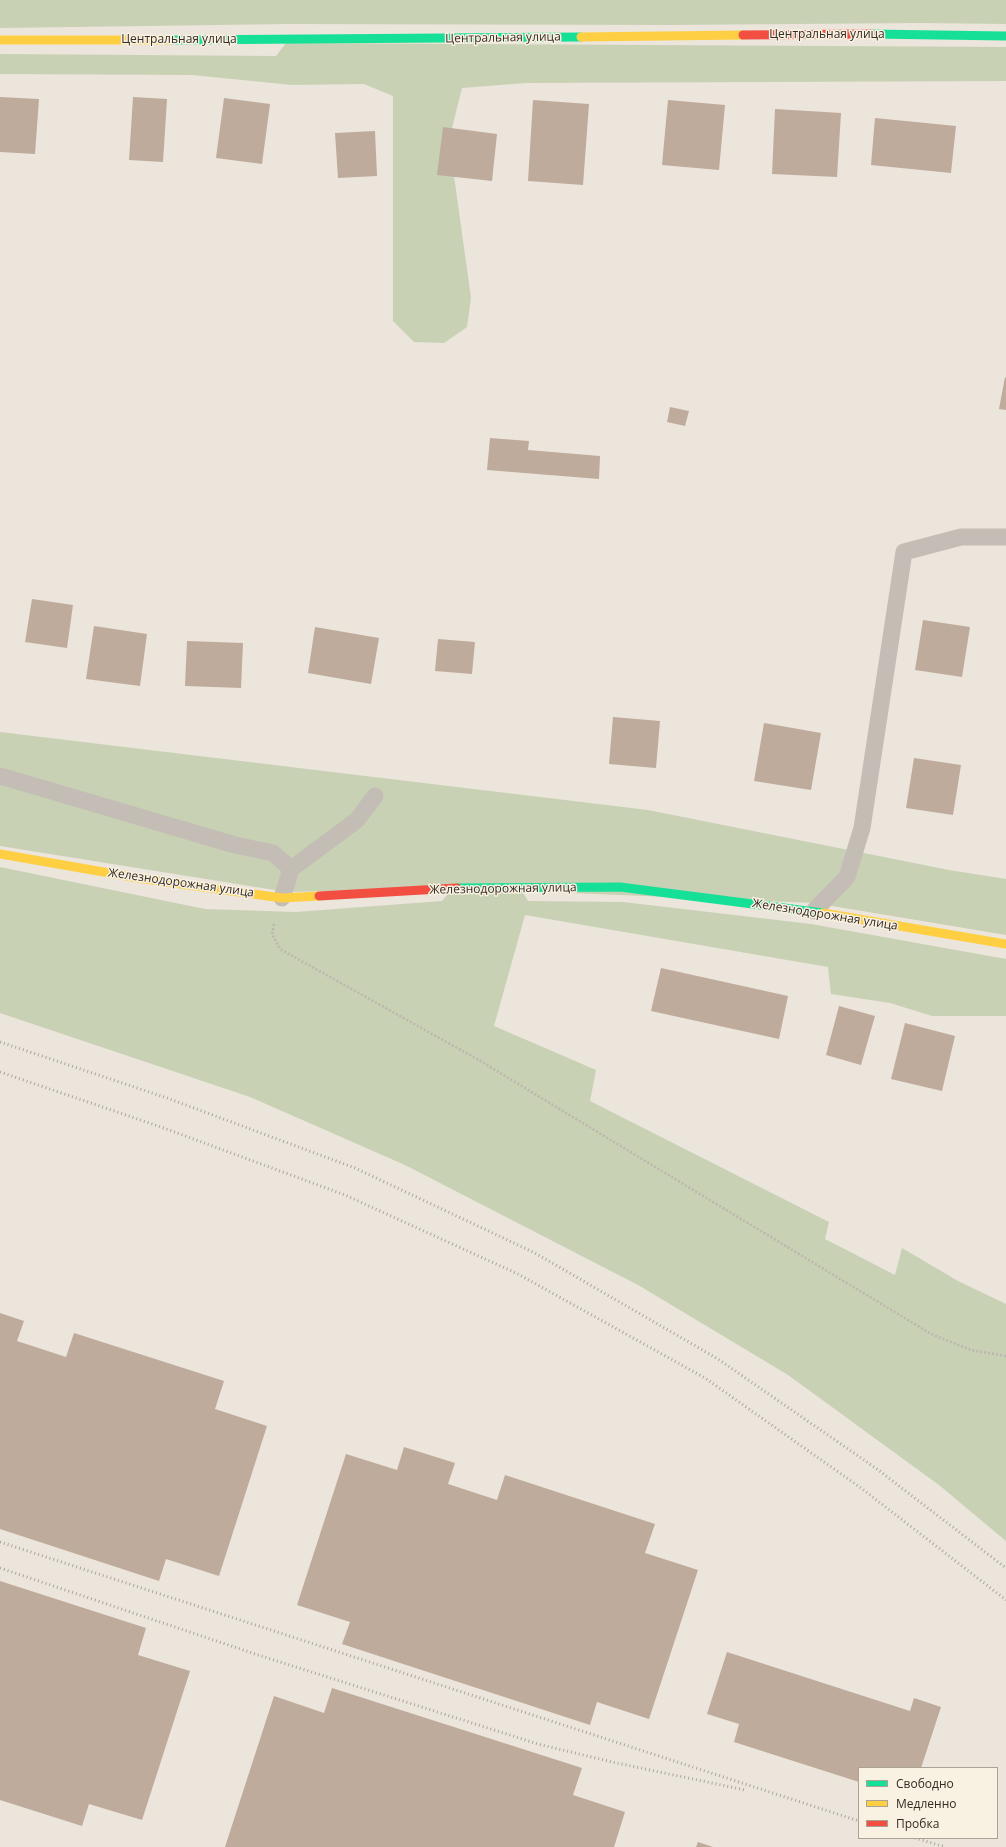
<!DOCTYPE html>
<meta charset="utf-8">
<style>
body{margin:0}
#map{position:relative;width:1006px;height:1847px;overflow:hidden;background:#ebe5db;font-family:"Open Sans",sans-serif}
canvas{display:block}
.legend{position:absolute;left:858px;top:1767px;width:140px;height:72px;box-sizing:border-box;background:#f9f1e1;border:1px solid #aaa295;margin:0;padding:5px 7px;list-style:none;font-size:12px;color:#332b24}
.legend li{display:flex;align-items:center;gap:8px;height:20px}
.legend b{width:20px;border:1px solid #aaa295}
</style>
<div id="map">
<canvas width="1006" height="1847"></canvas>
<ul class="legend">
<li><b style="height:5px;background:#16e098"></b>Свободно</li>
<li><b style="height:5px;background:#ffcf43"></b>Медленно</li>
<li><b style="height:5px;background:#f24e42"></b>Пробка</li>
</ul>
</div>
<script>
const ctx = document.querySelector('canvas').getContext('2d');
ctx.lineJoin = 'round';
function paint(path, color) { ctx.fillStyle = color; ctx.fill(path, 'evenodd'); }
function trace(path, color, width, dash) { ctx.strokeStyle = color; ctx.lineWidth = width; ctx.lineCap = dash ? 'butt' : 'round'; ctx.setLineDash(dash || []); ctx.stroke(path); }
function write(font, color, halo, rows, align = 'center') {
  ctx.font = font + ' "Open Sans",sans-serif'; ctx.lineWidth = 3; ctx.setLineDash([]); ctx.textBaseline = 'middle'; ctx.strokeStyle = halo; ctx.fillStyle = color; for (const [text, x, y, turn = 0] of rows) {
    ctx.save(); ctx.translate(x, y); ctx.rotate((+turn || 0) * Math.PI / 180); ctx.textAlign = isNaN(turn) ? turn : align; if (halo) ctx.strokeText(text, 0, 0); ctx.fillText(text, 0, 0); ctx.restore();
  }
}
const green = new Path2D(`
 M 0,0 L 1006,0 L 1006,24 L 920,23 L 668,25 L 289,24 L 0,28 Z
 M 286,43 L 1006,47 L 1006,81 L 526,83 L 462,88 L 449,140 L 471,298 L 467,327 L 444,343 L 414,342 L 393,321 L 393,96 L 364,84 L 292,85 L 192,75 L 0,74 L 0,54 L 276,56 Z
 M 0,732 L 648,810 L 949,870 L 1006,879 L 1006,935 L 814,903 L 522,891 L 528,901 L 623,902 L 811,924 L 1006,959 L 1006,1016 L 932,1016 L 890,1003 L 831,994 L 828,967 L 525,915 L 494,1026 L 596,1070 L 590,1101 L 829,1222 L 825,1239 L 895,1275 L 902,1248 L 958,1281 L 1006,1304 L 1006,1541 L 939,1485 L 788,1375 L 638,1285 L 405,1165 L 250,1097 L 0,1013 L 0,867 L 205,909 L 296,912 L 442,901 L 453,888 L 287,892 L 0,846 Z`);
const building = new Path2D(`
 M 0,97 L 39,99 L 35,154 L 0,152 Z
 M 133,97 L 167,99 L 163,162 L 129,160 Z
 M 224,98 L 270,104 L 262,164 L 216,158 Z
 M 533,100 L 589,104 L 583,185 L 528,181 Z
 M 668,100 L 725,105 L 719,170 L 662,165 Z
 M 775,109 L 841,113 L 837,177 L 772,174 Z
 M 875,118 L 956,126 L 951,173 L 871,165 Z
 M 443,127 L 497,134 L 492,181 L 437,175 Z
 M 375,131 L 377,176 L 338,178 L 335,133 Z
 M 1005,377 L 1006,378 L 1006,410 L 999,409 Z
 M 670,407 L 689,411 L 685,426 L 667,422 Z
 M 490,438 L 529,441 L 528,450 L 600,456 L 599,479 L 487,470 Z
 M 32,599 L 73,605 L 67,648 L 25,642 Z
 M 923,620 L 970,627 L 962,677 L 915,670 Z
 M 94,626 L 147,634 L 140,686 L 86,679 Z
 M 315,627 L 379,638 L 371,684 L 308,673 Z
 M 438,639 L 475,642 L 472,674 L 435,671 Z
 M 187,641 L 243,643 L 241,688 L 185,686 Z
 M 613,717 L 660,721 L 656,768 L 609,764 Z
 M 764,723 L 821,733 L 811,790 L 754,781 Z
 M 914,758 L 961,765 L 953,815 L 906,808 Z
 M 661,968 L 788,996 L 779,1039 L 651,1011 Z
 M 839,1006 L 875,1016 L 861,1065 L 826,1055 Z
 M 905,1023 L 955,1036 L 942,1091 L 891,1079 Z
 M 0,1313 L 24,1321 L 17,1341 L 66,1357 L 74,1333 L 224,1381 L 215,1409 L 267,1426 L 219,1576 L 166,1559 L 159,1581 L 0,1529 Z
 M 404,1447 L 455,1463 L 448,1484 L 497,1500 L 505,1475 L 655,1524 L 645,1553 L 698,1570 L 649,1719 L 597,1702 L 590,1725 L 342,1644 L 350,1622 L 297,1605 L 346,1454 L 397,1470 Z
 M 0,1581 L 146,1628 L 138,1655 L 190,1671 L 142,1820 L 89,1804 L 82,1826 L 0,1800 Z
 M 727,1652 L 910,1711 L 914,1698 L 941,1707 L 921,1768 L 859,1768 L 859,1782 L 734,1742 L 739,1724 L 707,1714 Z
 M 332,1688 L 582,1768 L 573,1795 L 625,1812 L 614,1847 L 225,1847 L 274,1696 L 324,1713 Z
 M 698,1842 L 713,1847 L 696,1847 Z`);
const path = new Path2D(`
 M 274,924 L 272,934 L 280,949 L 477,1059 L 931,1334 L 971,1350 L 1006,1356`);
const lane = new Path2D(`
 M 0,776 L 235,845 L 273,853 L 291,869 L 282,898
 M 291,869 L 357,820 L 375,796
 M 814,911 L 847,877 L 862,828 L 904,552 L 961,537 L 1006,537`);
const fast = new Path2D(`
 M 871,34 L 1006,36
 M 170,40 L 581,37
 M 457,888 L 620,887 L 823,913`);
const slow = new Path2D(`
 M 581,37 L 743,35
 M 0,40 L 170,40
 M 0,854 L 138,878 L 282,898 L 319,896
 M 823,913 L 1006,944`);
const jam = new Path2D(`
 M 743,35 L 871,34
 M 319,896 L 457,888`);
const rail = new Path2D(`
 M 0,1042 L 167,1098 L 355,1168 L 535,1253 L 718,1359 L 877,1469 L 1006,1568
 M 0,1072 L 161,1127 L 345,1195 L 518,1274 L 705,1378 L 861,1488 L 1006,1600
 M 0,1542 L 859,1821
 M 0,1568 L 255,1654 L 538,1744 L 612,1762 L 745,1790
 M 915,1838 L 945,1847`);
const streetNames = [
 ["Центральная улица",827,35],
 ["Центральная улица",503,38,-1],
 ["Центральная улица",179,40],
 ["Железнодорожная улица",181,883,8],
 ["Железнодорожная улица",503,889,-1],
 ["Железнодорожная улица",825,915,9]
];
paint(green, '#c9d1b4');
paint(building, '#bfab9c');
trace(path, '#bcb6ae', 2.5, [2, 2]);
trace(lane, '#c3bdb5', 17);
trace(fast, '#16e098', 9);
trace(slow, '#ffcf43', 9);
trace(jam, '#f24e42', 9);
trace(rail, '#aba69f', 3, [1, 3]);
write('12px', '#332b24', '#f9f1e1', streetNames);
</script>
